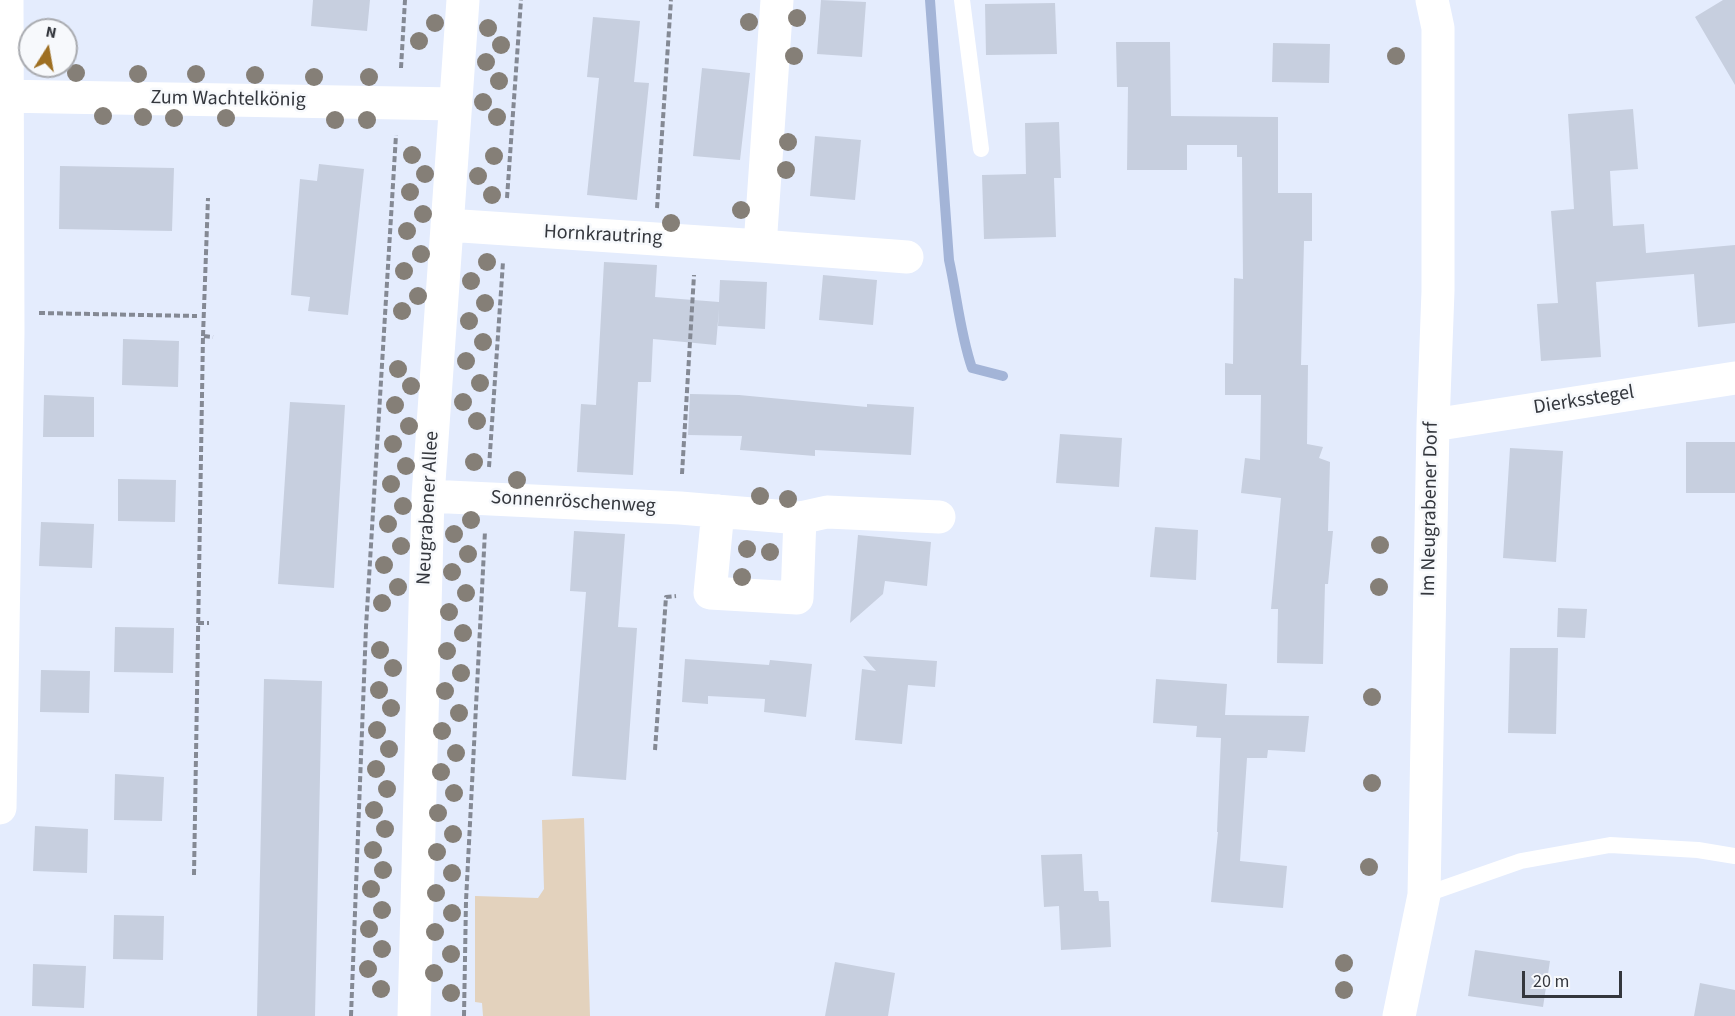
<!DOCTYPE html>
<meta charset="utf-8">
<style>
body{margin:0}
#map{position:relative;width:1735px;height:1016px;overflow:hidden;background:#e4ecfd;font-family:"Source Sans 3",sans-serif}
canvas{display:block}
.north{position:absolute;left:18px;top:18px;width:60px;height:60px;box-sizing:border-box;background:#f7f9fc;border:2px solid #a9abb0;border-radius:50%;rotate:11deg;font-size:16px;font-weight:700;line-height:24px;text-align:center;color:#34373d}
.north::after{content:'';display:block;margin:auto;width:21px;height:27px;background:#9e6f22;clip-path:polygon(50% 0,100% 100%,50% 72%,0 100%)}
.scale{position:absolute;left:1522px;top:971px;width:100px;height:27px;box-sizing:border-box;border:3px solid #34373d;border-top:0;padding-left:8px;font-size:18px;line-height:21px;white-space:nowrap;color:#34373d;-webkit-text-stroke:4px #f7f9fc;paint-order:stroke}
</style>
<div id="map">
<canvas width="1735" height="1016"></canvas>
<div class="north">N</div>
<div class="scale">20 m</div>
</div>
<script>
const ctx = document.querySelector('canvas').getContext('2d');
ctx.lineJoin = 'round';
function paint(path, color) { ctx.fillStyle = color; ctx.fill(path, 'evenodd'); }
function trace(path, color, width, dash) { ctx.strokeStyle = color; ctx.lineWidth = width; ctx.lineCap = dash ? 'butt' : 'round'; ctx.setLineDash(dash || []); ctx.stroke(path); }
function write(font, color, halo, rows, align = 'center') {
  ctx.font = font + ' "Source Sans 3",sans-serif'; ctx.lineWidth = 5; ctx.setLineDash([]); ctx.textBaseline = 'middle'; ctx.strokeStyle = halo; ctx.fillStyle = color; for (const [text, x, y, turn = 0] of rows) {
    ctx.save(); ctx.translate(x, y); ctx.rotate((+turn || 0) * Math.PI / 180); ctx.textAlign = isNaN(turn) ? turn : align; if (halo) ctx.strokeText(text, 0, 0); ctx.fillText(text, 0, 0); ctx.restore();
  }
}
const green = new Path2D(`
 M 584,818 L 590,1016 L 481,1016 L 483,1016 L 482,1003 L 475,1002 L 475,896 L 538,898 L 544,889 L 542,820 Z`);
const stream = new Path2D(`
 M 930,0 L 949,260 C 957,296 960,333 972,368 L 1003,376`);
const building = new Path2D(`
 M 313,0 L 370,0 L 367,31 L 311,26 Z
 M 821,0 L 866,2 L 862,57 L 817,54 Z
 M 1723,0 L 1735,0 L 1735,85 L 1695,17 Z
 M 1055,3 L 1057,54 L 986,55 L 985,4 Z
 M 593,17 L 640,21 L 634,82 L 649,83 L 637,200 L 587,195 L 599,78 L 587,77 Z
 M 1116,42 L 1170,42 L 1171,116 L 1278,117 L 1278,193 L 1312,193 L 1312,241 L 1304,241 L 1301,365 L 1308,365 L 1307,444 L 1323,447 L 1319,458 L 1330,462 L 1328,531 L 1333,531 L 1328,584 L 1325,584 L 1323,664 L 1277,663 L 1278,609 L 1271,609 L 1281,498 L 1241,493 L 1245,458 L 1260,460 L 1261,395 L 1225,395 L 1225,363 L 1233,364 L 1234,278 L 1243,279 L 1242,157 L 1237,157 L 1237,145 L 1187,145 L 1187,170 L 1127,170 L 1128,87 L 1117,87 Z
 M 1273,43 L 1330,44 L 1329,83 L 1272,82 Z
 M 702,68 L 750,73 L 740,160 L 693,156 Z
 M 1633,109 L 1638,169 L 1610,171 L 1613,226 L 1644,224 L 1646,253 L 1735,245 L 1735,323 L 1698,327 L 1694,274 L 1596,282 L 1601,357 L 1541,361 L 1537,304 L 1558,303 L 1551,211 L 1574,209 L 1568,114 Z
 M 1059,122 L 1061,178 L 1054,178 L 1056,237 L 984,239 L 982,175 L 1026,174 L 1025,123 Z
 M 815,136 L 861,140 L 855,200 L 810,196 Z
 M 319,164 L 364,169 L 348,315 L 308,311 L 310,297 L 291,295 L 300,179 L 317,181 Z
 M 60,166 L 174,168 L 172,231 L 59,229 Z
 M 604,262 L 657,265 L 655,297 L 719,302 L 720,280 L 767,282 L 765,329 L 718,326 L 719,309 L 716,345 L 653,339 L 651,382 L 638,382 L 633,475 L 577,472 L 581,404 L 596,405 Z
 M 823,275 L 877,280 L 873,325 L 819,320 Z
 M 123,339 L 179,341 L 178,387 L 122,385 Z
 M 690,394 L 739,395 L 867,407 L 867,404 L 914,407 L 911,455 L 815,450 L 815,456 L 740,450 L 742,436 L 688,435 Z
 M 44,395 L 94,397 L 94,437 L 43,437 Z
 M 290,402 L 345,405 L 334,588 L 278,584 Z
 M 1060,434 L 1122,438 L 1119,487 L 1056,483 Z
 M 1686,442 L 1735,442 L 1735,493 L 1686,493 Z
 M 1510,448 L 1563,451 L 1556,562 L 1503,558 Z
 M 118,479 L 176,480 L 175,522 L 118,521 Z
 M 41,522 L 94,524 L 92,568 L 39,566 Z
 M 1155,527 L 1198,530 L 1196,580 L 1150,577 Z
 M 574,531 L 625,534 L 618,627 L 637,628 L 626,780 L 572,776 L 586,592 L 570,591 Z
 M 858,535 L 931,542 L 927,586 L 885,581 L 883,594 L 850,623 Z
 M 1558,608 L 1587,609 L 1585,638 L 1557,637 Z
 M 115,627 L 174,628 L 173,673 L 114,672 Z
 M 1510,648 L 1558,648 L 1556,734 L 1508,733 Z
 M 863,656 L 937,661 L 935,687 L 908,685 L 902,744 L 855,740 L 862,669 L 876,671 Z
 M 685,659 L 769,665 L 770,660 L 812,664 L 806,717 L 764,712 L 765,699 L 708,696 L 708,704 L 682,702 Z
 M 41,670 L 90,671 L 89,713 L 40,712 Z
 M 264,679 L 322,681 L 315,1016 L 257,1016 Z
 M 1156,679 L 1227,684 L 1225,715 L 1309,716 L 1305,752 L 1268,750 L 1267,758 L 1247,758 L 1240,861 L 1287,866 L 1283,908 L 1211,902 L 1218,832 L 1217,832 L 1221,738 L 1196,737 L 1197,726 L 1153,723 Z
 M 115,774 L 164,777 L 162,821 L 114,820 Z
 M 35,826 L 88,829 L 87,873 L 33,871 Z
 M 1082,854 L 1084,891 L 1098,891 L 1099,901 L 1109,901 L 1111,947 L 1061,950 L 1059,906 L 1044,907 L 1041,855 Z
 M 114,915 L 164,916 L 163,960 L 113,959 Z
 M 1475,950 L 1550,961 L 1543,1007 L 1468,996 Z
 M 835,962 L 895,973 L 888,1016 L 825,1016 Z
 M 33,964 L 86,966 L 84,1008 L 32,1006 Z
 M 1700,983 L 1735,990 L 1735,1016 L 1694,1016 Z`);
const path = new Path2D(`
 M 401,68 L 405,0
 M 507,198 L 521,0
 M 657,208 L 671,0
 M 39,313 L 197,316
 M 203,336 L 208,198
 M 489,467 L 503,262
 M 682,474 L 694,275
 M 198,623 L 209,623
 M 655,750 L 666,597 L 676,596
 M 194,875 L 203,336 L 213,337
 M 351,1016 L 366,627 L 396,135
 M 464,1016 L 466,901 L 485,531`);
const lane = new Path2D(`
 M 962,0 L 981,149
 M 1424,895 L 1521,861 L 1610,845 L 1698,850 L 1735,856`);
const street = new Path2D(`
 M 0,96 L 456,104
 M 447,225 L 760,246 L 777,0
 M 760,246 L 907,257
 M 1433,425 L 1735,378
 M 428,496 L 680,508 L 800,518 L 797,598 L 710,593 L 718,511
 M 800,518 L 827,512 L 939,517
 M 0,808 L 8,332 L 7,0
 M 414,1016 L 428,496 L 463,0
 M 1399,1016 L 1424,895 L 1433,425 L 1438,291 L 1438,28 L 1432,0`);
const trees = [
 [797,18],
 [749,22],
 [435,23],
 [488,28],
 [419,41],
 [501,45],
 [794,56],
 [1396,56],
 [486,62],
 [76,73],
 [138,74],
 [196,74],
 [255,75],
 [314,77],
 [369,77],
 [499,81],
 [483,102],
 [103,116],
 [143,117],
 [497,117],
 [174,118],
 [226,118],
 [335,120],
 [367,120],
 [788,142],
 [412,155],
 [494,156],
 [786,170],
 [425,174],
 [478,176],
 [410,192],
 [492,195],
 [741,210],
 [423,214],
 [671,223],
 [407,231],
 [421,254],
 [487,262],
 [404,271],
 [471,281],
 [418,296],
 [485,303],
 [402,311],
 [469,321],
 [483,342],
 [466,361],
 [398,369],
 [480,383],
 [411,386],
 [463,402],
 [395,405],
 [477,421],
 [409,426],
 [393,444],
 [474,462],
 [406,466],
 [517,480],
 [391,484],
 [760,496],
 [788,499],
 [403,506],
 [471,520],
 [388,524],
 [454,534],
 [1380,545],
 [401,546],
 [747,549],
 [770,552],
 [468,554],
 [384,565],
 [452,572],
 [742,577],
 [398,587],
 [1379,587],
 [466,593],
 [382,603],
 [449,612],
 [463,633],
 [380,650],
 [447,651],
 [393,668],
 [461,673],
 [379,690],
 [445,691],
 [1372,697],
 [391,708],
 [459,713],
 [377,730],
 [442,731],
 [389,749],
 [456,753],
 [376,769],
 [441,772],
 [1372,783],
 [387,789],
 [454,793],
 [374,810],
 [438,813],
 [385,829],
 [453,834],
 [373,850],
 [437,852],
 [1369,867],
 [383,870],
 [452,873],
 [371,889],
 [436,893],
 [382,910],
 [452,913],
 [369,929],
 [435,932],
 [382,949],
 [451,954],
 [1344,963],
 [368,969],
 [434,973],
 [381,989],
 [1344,990],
 [451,993]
];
const streetNames = [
 ["Zum Wachtelkönig",228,100,1],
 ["Hornkrautring",603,236,3],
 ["Dierksstegel",1584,401,-9],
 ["Sonnenröschenweg",573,503,3],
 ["Neugrabener Allee",429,508,-87],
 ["Im Neugrabener Dorf",1431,509,-89]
];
paint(green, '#e3d2bd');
trace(stream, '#a3b4d7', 10);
paint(building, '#c7cfdf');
trace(path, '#848994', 4, [6, 3]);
trace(lane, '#fff', 16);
trace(street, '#fff', 33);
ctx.fillStyle = '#857f77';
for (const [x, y] of trees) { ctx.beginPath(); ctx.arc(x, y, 9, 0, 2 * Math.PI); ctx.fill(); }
write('20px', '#34373d', '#f7f9fc', streetNames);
</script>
